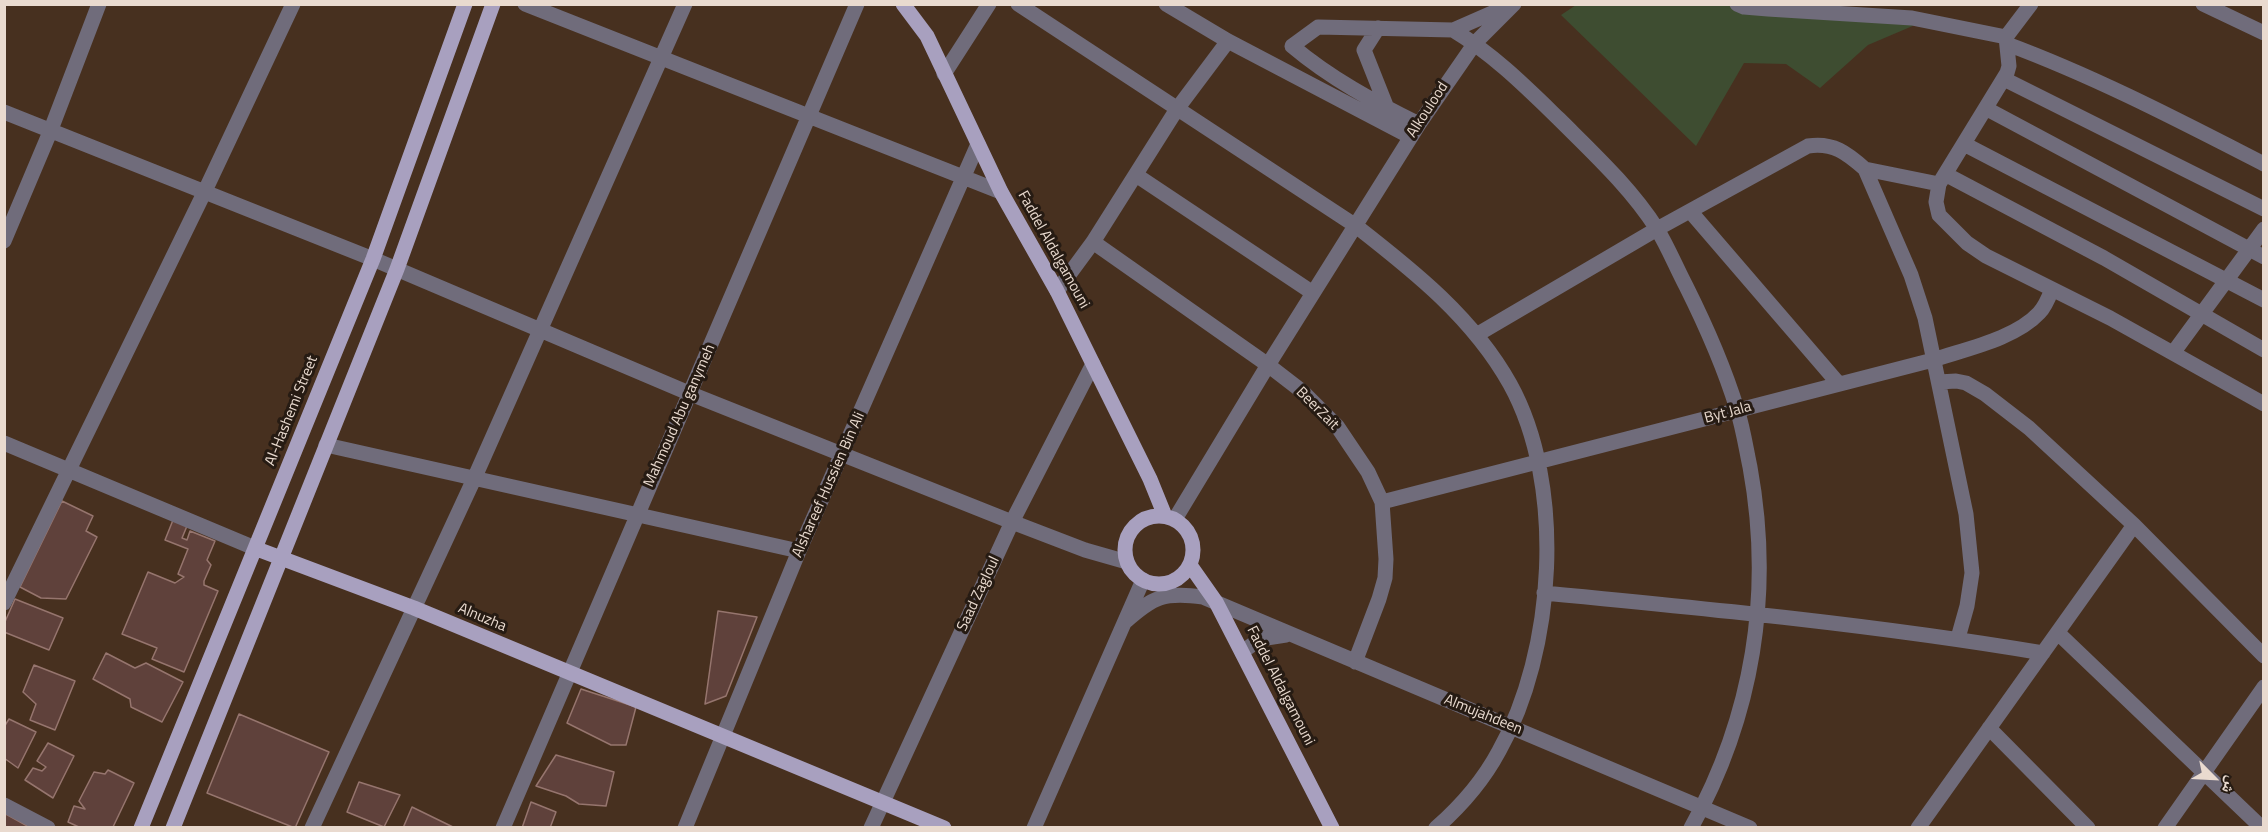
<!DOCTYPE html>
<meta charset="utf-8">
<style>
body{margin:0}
#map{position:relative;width:2268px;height:832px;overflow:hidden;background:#47301f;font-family:"Titillium Web","Noto Naskh Arabic",sans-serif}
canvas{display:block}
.frame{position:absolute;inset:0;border:6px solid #e9dacf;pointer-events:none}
.north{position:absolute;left:2184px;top:748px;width:60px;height:60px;-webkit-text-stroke:4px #261b13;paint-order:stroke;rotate:114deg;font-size:16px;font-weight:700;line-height:24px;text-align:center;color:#e9dacf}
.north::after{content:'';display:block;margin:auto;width:21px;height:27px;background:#e9dacf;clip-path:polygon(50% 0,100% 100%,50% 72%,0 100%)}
</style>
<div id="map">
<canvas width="2268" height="832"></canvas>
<div class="frame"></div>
<div class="north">ش</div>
</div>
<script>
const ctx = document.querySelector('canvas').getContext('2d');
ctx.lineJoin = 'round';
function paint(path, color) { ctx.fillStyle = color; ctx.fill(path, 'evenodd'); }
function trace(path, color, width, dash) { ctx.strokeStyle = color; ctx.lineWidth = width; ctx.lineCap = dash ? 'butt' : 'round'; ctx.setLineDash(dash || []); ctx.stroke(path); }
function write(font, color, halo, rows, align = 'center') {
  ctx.font = font + ' "Titillium Web",sans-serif'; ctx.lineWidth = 6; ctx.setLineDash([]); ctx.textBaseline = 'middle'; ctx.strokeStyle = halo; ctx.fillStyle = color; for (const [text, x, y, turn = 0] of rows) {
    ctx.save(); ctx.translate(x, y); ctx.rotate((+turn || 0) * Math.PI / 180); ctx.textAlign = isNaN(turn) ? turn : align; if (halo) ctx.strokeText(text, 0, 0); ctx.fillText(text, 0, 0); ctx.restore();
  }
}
const green = new Path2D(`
 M 1739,4 L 1922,22 L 1868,45 L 1820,88 L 1786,64 L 1744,63 L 1696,146 L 1561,15 L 1576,5 Z`);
const building = new Path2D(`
 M 62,501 L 93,516 L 86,531 L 97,537 L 66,599 L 41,598 L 20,587 Z
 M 173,520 L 187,526 L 182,538 L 187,540 L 190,531 L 215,541 L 207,560 L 211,565 L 204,581 L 204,585 L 218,591 L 184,672 L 152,659 L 157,648 L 122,634 L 148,572 L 175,583 L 184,577 L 178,574 L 188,549 L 165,540 Z
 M 15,599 L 63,618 L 49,650 L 4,632 L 4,624 Z
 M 718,611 L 757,617 L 726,696 L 705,704 Z
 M 106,653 L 135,668 L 146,663 L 183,682 L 162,722 L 131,707 L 130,699 L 93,679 Z
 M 34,665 L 75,681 L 55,730 L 30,720 L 36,704 L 23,692 Z
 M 581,689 L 636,707 L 626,745 L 611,745 L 567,723 Z
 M 239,714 L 329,752 L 295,828 L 207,793 Z
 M 9,719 L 36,732 L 18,768 L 4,758 L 4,727 Z
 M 48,743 L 74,756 L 53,798 L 25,780 L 33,768 L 42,771 L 46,767 L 37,761 Z
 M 556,755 L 614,772 L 606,806 L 579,804 L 566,796 L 536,786 Z
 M 108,770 L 134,783 L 113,827 L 81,828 L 68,822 L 74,806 L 85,809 L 79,801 L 94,772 L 105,774 Z
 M 359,782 L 400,795 L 384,827 L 347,812 Z
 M 531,802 L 556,812 L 550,828 L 522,828 Z
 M 412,807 L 455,828 L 403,828 Z
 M 4,813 L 31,828 L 4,828 Z`);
const minor = new Path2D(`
 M 525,4 L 1001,192
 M 1018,4 L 1356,226 C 1415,272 1473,318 1510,384 C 1566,485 1555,652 1499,751 C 1483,781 1461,806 1436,828
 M 1166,4 L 1228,41 L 1411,137
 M 1737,4 L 1744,7 L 1768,9 L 1912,18 L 2006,37
 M 2031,4 L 2006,37 L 2009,66 L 2007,73 L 1939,184 L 1936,202 L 1939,215 L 1967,243 L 1986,256 L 2110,318 L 2264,404
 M 2203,4 L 2264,33
 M 1378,28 L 1364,50 L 1387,108
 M 1453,30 C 1493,54 1526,87 1559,119 C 1593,153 1631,188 1657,229 C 1668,247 1676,267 1686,286 C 1706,326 1724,367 1737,409 C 1743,428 1746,448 1750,467 C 1773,593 1753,716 1691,828
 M 2007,44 C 2096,77 2180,121 2264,164
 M 944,74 L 989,4
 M 2004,79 L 2264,209
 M 1987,109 L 2264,257
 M 4,112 L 373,259 L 691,394 L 1012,522 L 1085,550 L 1127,562
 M 1419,124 C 1374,102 1330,78 1292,46 L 1318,27 L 1453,30 L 1508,6
 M 1964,144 L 2264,300
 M 1865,169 L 1939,184
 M 1945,174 L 2104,258 L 2264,350
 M 1136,175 L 1313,293
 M 1690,211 L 1838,383
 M 4,241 L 50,132 L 99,4
 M 1093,242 L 1268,365 L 1303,392 L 1337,426 L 1368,472 L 1382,502 L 1386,559 L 1385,578 L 1379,599 L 1355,662
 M 1057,291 L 1093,242 L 1177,109 L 1228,41
 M 1478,334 L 1657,229 L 1808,146 C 1833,142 1847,153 1865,169 L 1911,275 L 1925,318 L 1966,514 L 1972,573 L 1967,606 L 1958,638
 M 2173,353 L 2264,229
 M 4,443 L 257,549
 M 326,445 L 799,551
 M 1382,502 L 1933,360 C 1965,349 2015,339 2039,313 C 2045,307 2049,297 2052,289
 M 1175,519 L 1268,365 L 1419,124 L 1475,43 L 1514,4
 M 2134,525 L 2264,656
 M 1544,593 C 1711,609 1877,625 2043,653
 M 4,603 L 204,193 L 293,4
 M 1125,622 C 1154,596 1164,592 1203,597 L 1750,828
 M 2058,633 L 2262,828
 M 1242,652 L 1260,639 L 1286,635
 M 1989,728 L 2088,828
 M 4,805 L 48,828
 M 312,828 L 474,479 L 685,4
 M 503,828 L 857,4
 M 685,828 L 799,551 L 978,144
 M 871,828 L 1012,522 L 1093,364
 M 1034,828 L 1143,580
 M 1918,828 L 2134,525 L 2029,428 L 1985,394 L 1966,383 L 1956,381 L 1939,382
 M 2165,828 L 2264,687`);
const major = new Path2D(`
 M 903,4 L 927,36 L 1001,192 L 1057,291 L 1093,364 L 1150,479 L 1165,516
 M1125 550a34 34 0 1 1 68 0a34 34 0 1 1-68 0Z
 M 257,549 L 414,608 L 944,828
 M 1190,565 L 1216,602 L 1332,828
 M 141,828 L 373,259 L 465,4
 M 173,828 L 397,269 L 493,4`);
const streetNames = [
 ["Alkoulood",1428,110,-57],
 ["Faddel Aldalgamouni",1053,250,61],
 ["BeerZait",1317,409,45],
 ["Al-Hashemi Street",292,411,-68],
 ["Byt Jala",1728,413,-15],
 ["Mahmoud Abu ganymeh",680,416,-66],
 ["Alshareef Hussien Bin Ali",829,485,-66],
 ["Saad Zagloul",979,594,-65],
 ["Alnuzha",482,618,23],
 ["Faddel Aldalgamouni",1280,686,63],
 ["Almujahdeen",1483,715,22]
];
paint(green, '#3e4d31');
paint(building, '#5f413b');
trace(building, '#96756e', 1.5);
trace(minor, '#706c7b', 15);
trace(major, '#a8a0bf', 15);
write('15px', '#e9dacf', '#261b13', streetNames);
</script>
